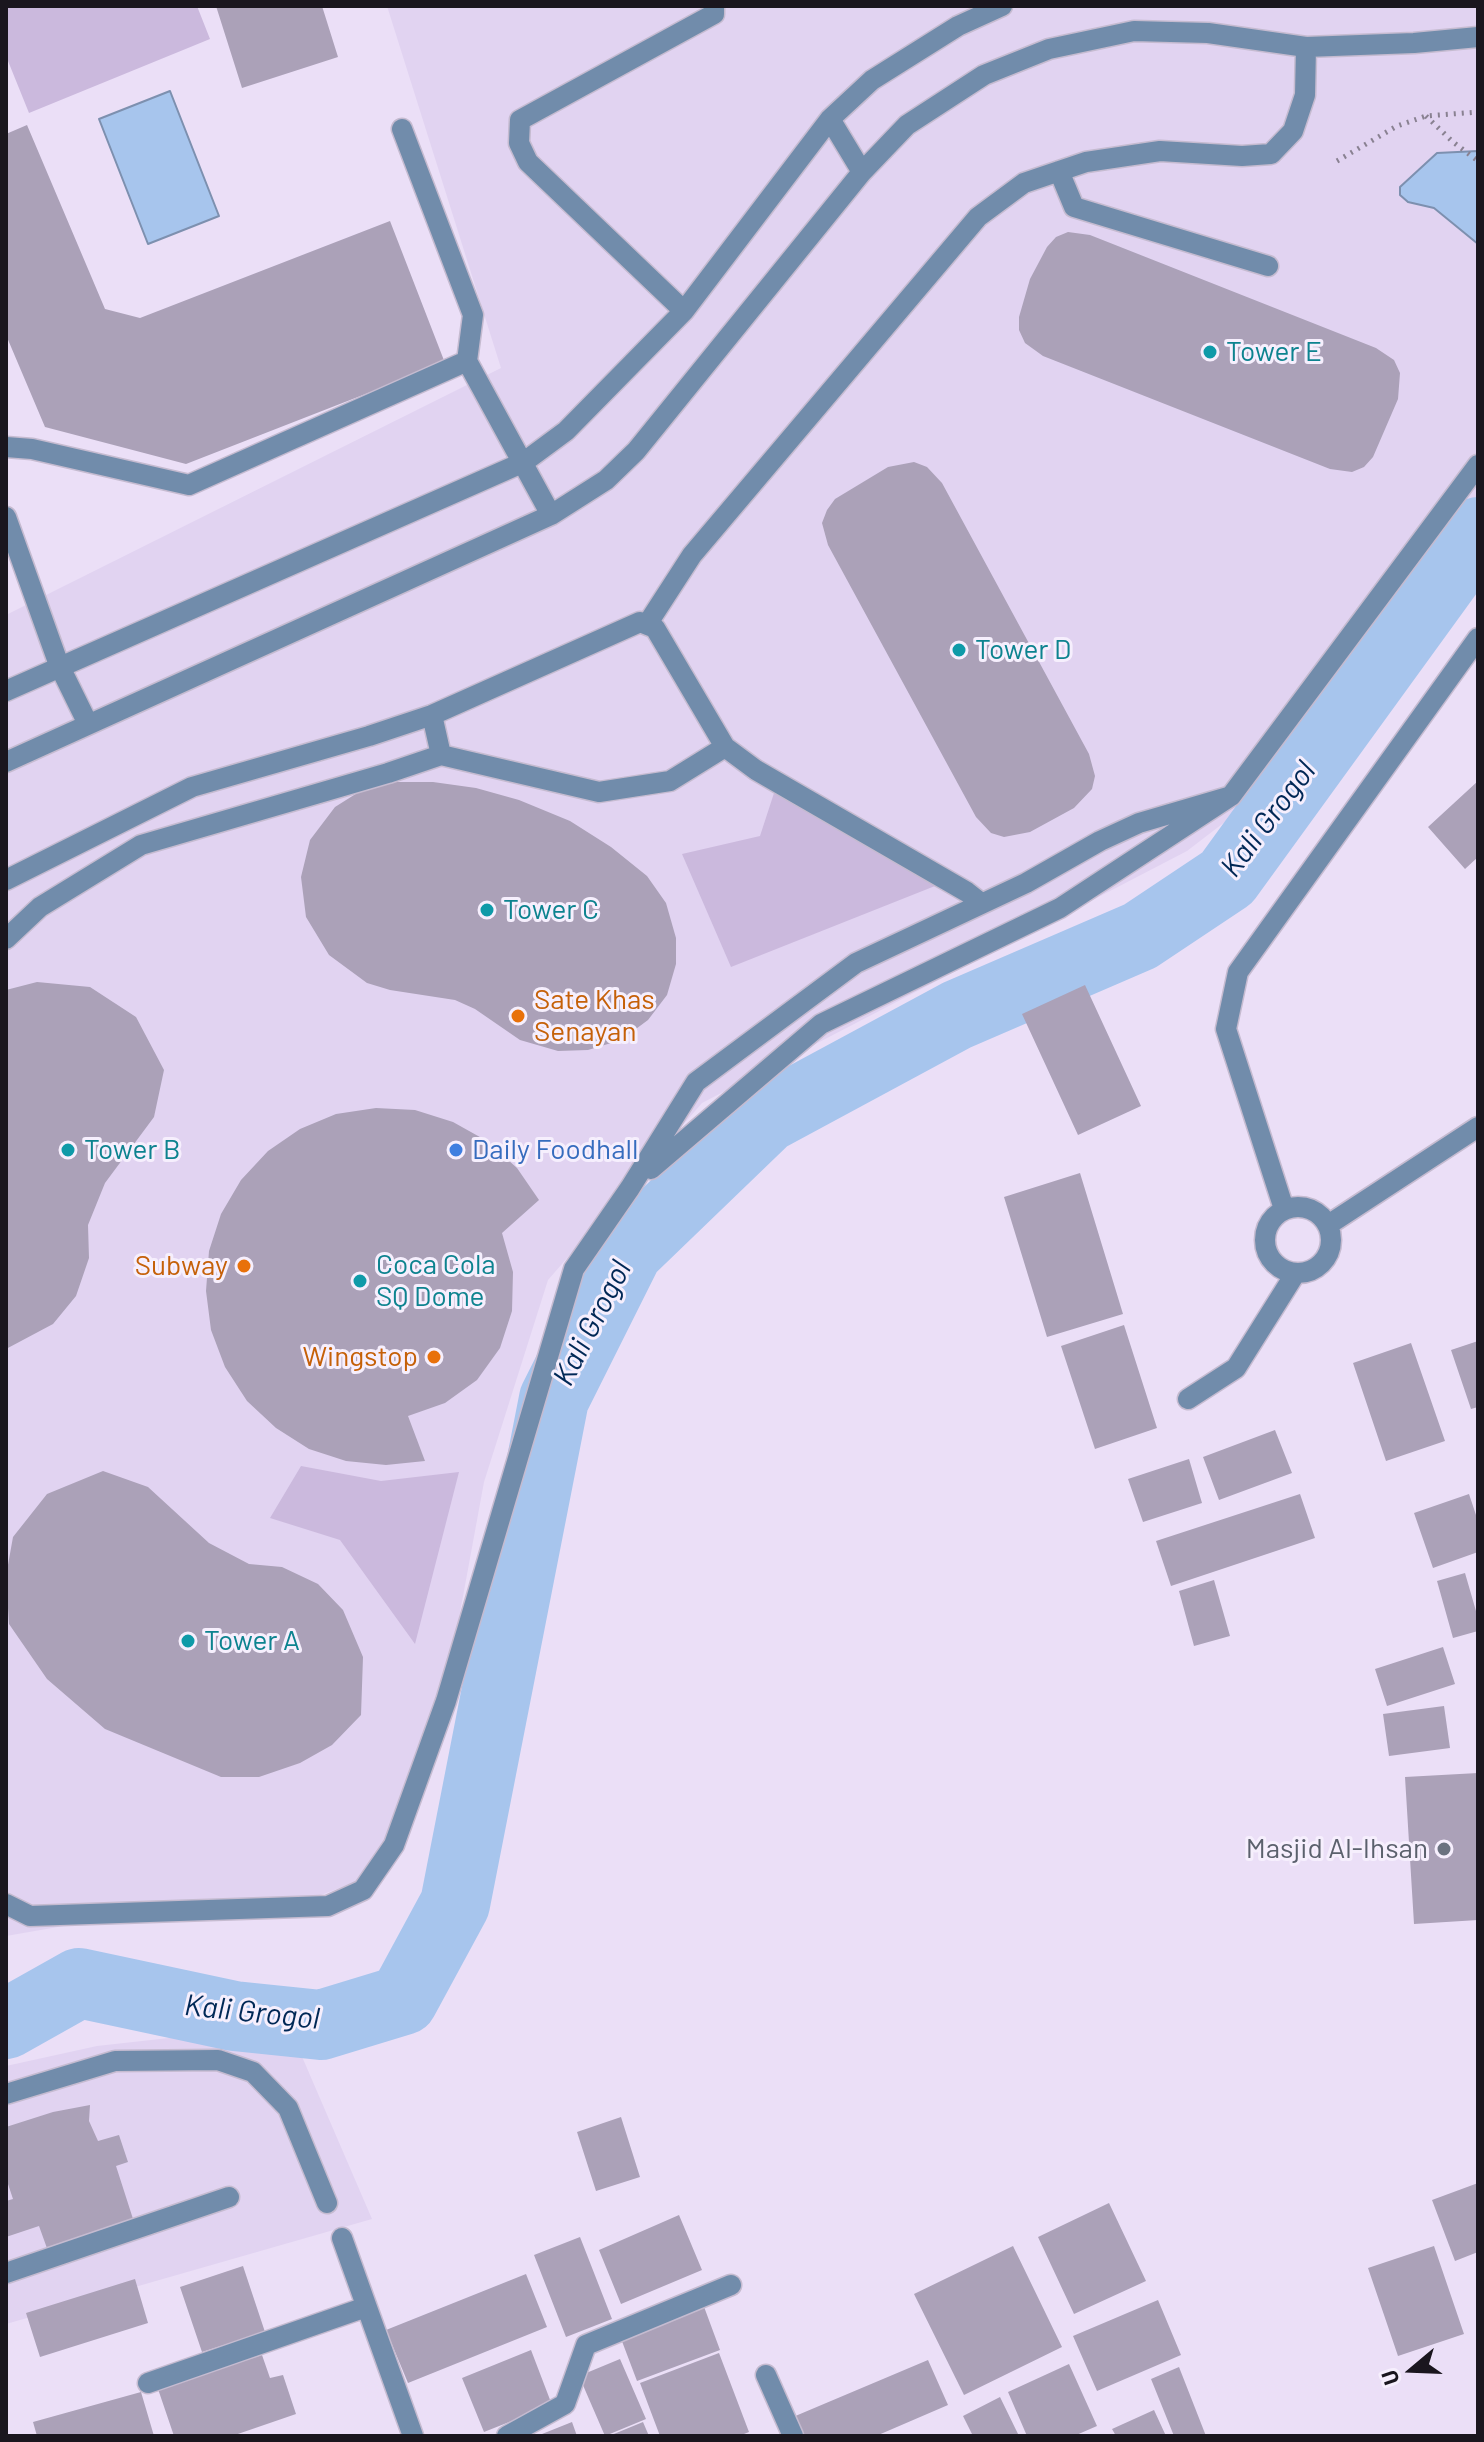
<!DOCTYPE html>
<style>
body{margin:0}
#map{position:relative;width:1484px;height:2442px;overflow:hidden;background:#ebdff7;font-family:Barlow,sans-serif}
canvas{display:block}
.frame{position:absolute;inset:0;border:8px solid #1a161e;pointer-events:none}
.north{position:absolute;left:1372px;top:2330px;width:80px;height:80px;-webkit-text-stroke:6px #f6effd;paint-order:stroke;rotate:251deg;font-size:22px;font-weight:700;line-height:32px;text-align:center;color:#1a161e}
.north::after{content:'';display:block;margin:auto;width:28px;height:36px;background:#1a161e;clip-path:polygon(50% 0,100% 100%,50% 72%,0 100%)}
</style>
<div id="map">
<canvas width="1484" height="2442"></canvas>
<div class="frame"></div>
<div class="north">U</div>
</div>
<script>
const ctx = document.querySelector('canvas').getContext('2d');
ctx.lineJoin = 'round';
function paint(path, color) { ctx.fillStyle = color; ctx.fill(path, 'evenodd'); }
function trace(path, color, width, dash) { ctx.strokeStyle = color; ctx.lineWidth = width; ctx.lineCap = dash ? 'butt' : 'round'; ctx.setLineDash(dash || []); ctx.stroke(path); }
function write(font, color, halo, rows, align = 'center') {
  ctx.font = font + ' Barlow,sans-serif'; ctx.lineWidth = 6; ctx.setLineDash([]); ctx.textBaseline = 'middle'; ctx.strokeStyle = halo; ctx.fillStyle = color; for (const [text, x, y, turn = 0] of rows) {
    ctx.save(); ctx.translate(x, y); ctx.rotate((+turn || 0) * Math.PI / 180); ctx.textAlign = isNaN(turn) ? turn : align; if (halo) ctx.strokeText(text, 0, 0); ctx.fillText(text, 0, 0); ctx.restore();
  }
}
const built = new Path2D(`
 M 387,6 L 1478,6 L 1478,505 L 1273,785 L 1187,851 L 702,1103 L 548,1280 L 484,1482 L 441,1716 L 392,1868 L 266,1916 L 127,1915 L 6,1936 L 6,615 L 501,368 Z
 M 205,2034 L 297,2045 L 372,2219 L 6,2324 L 6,2066 L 97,2046 Z`);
const green = new Path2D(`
 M 6,6 L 197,6 L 210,39 L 29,113 L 6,56 Z
 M 775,790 L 925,876 L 935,886 L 731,967 L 682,854 L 760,836 Z
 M 301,1466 L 381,1481 L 459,1472 L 415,1644 L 340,1540 L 270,1518 Z`);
const water = new Path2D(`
 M 170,91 L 219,216 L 148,244 L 99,119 Z
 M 1478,151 L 1478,244 L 1434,208 L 1408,202 L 1400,195 L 1400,187 L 1437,153 Z`);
const river = new Path2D(`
 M 6,2024 L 79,1983 L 234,2016 L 321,2025 L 403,2000 L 455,1904 L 554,1399 L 628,1251 L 766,1118 L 957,1015 L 1140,936 L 1227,878 L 1478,532`);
const building = new Path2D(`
 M 216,6 L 322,6 L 338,57 L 242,88 Z
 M 27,125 L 105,309 L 140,318 L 390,221 L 445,363 L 186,464 L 45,427 L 6,335 L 6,134 Z
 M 1068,232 L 1090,235 L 1376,348 L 1394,360 L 1400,373 L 1398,399 L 1373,457 L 1364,467 L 1352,472 L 1330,469 L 1043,356 L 1025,343 L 1019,330 L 1019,317 L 1030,279 L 1047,247 L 1056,237 Z
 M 914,462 L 927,467 L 942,483 L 1089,754 L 1095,776 L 1092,789 L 1074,808 L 1030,832 L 1004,837 L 991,833 L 976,817 L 828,545 L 822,523 L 827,510 L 835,499 L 888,467 Z
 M 1478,781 L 1478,857 L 1465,869 L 1428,827 Z
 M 391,782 L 433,782 L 476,788 L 519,800 L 570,821 L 611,847 L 647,876 L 666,903 L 676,938 L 676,964 L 667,995 L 648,1020 L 621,1040 L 588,1050 L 558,1051 L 520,1040 L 475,1009 L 455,1000 L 390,990 L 367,983 L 329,955 L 306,917 L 301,877 L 310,840 L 335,807 L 362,790 Z
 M 37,982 L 90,987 L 136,1017 L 164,1070 L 154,1117 L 105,1183 L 88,1225 L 89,1258 L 76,1296 L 53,1324 L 6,1349 L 6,990 Z
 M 1085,985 L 1141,1106 L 1078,1135 L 1022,1014 Z
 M 376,1108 L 415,1110 L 453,1122 L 487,1141 L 517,1168 L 539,1200 L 502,1233 L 513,1272 L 512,1311 L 500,1348 L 477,1380 L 445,1403 L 408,1416 L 425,1461 L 386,1465 L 346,1461 L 309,1449 L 276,1428 L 247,1401 L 225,1367 L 211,1330 L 206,1291 L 209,1251 L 221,1214 L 241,1180 L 268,1151 L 300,1129 L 336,1114 Z
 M 1080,1173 L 1123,1314 L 1047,1337 L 1004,1197 Z
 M 1124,1325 L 1157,1428 L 1095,1449 L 1061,1346 Z
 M 1478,1341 L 1478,1407 L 1471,1409 L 1451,1350 Z
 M 1411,1343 L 1445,1441 L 1386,1461 L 1353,1363 Z
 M 1275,1430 L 1292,1473 L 1219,1500 L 1203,1457 Z
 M 1189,1459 L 1202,1503 L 1143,1522 L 1128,1479 Z
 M 103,1471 L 148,1487 L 209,1543 L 249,1564 L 282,1567 L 318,1584 L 343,1610 L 363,1657 L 361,1715 L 332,1745 L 300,1763 L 259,1777 L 221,1777 L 105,1729 L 47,1679 L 9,1624 L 6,1576 L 13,1537 L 47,1494 Z
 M 1300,1494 L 1315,1538 L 1171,1586 L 1156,1541 Z
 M 1469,1494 L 1478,1521 L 1478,1552 L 1433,1568 L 1414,1513 Z
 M 1465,1573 L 1478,1618 L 1478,1631 L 1453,1638 L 1437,1581 Z
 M 1214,1580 L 1230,1636 L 1194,1646 L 1179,1591 Z
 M 1443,1647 L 1455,1684 L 1387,1706 L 1375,1669 Z
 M 1444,1706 L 1450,1748 L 1389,1756 L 1383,1714 Z
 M 1478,1773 L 1478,1920 L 1414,1924 L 1405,1777 Z
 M 90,2105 L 89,2121 L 98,2141 L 119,2135 L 128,2162 L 116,2166 L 134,2222 L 48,2251 L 39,2226 L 6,2237 L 6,2201 L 13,2199 L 6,2178 L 6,2127 L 53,2112 Z
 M 621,2117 L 640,2177 L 596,2191 L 577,2132 Z
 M 1478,2183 L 1478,2252 L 1455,2261 L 1432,2200 Z
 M 1109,2203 L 1146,2281 L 1074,2314 L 1038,2237 Z
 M 679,2215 L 702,2270 L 621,2304 L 599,2250 Z
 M 580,2237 L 612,2319 L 566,2337 L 534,2255 Z
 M 1013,2246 L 1062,2347 L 964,2395 L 914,2294 Z
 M 1434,2246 L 1464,2334 L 1398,2356 L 1368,2268 Z
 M 243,2266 L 265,2332 L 202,2352 L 180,2287 Z
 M 526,2274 L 547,2327 L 408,2383 L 386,2330 Z
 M 135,2279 L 148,2323 L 40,2357 L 26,2313 Z
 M 1158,2300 L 1181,2355 L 1097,2391 L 1073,2336 Z
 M 703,2304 L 720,2350 L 637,2381 L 620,2336 Z
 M 531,2350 L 552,2405 L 484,2432 L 462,2378 Z
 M 719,2353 L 749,2432 L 739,2436 L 660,2436 L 640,2383 Z
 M 262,2355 L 270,2378 L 283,2375 L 296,2414 L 232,2436 L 174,2436 L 158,2389 Z
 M 620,2359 L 646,2419 L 605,2436 L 579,2376 Z
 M 928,2360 L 948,2405 L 876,2436 L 802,2436 L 793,2417 Z
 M 1069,2364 L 1097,2426 L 1074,2436 L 1027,2436 L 1008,2392 Z
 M 1179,2367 L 1206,2436 L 1174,2436 L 1151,2379 Z
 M 141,2392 L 154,2436 L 37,2436 L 33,2422 Z
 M 1000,2397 L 1019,2436 L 973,2436 L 963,2416 Z
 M 1154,2410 L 1166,2436 L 1116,2436 L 1112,2429 Z
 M 572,2422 L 577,2436 L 537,2436 Z
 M 643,2422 L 649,2436 L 609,2436 Z`);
const path = new Path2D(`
 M 1426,116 L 1453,142 L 1478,161
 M 1337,161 L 1397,126 L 1426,116 L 1478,112`);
const minor = new Path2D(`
 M 830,119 L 862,172
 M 1059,171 L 1074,207 L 1268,266
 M 684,311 L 528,162 L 519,143 L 520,120 L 714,14 L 714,6
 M 467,361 L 551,515
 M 6,447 L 32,449 L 189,485 L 467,361 L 473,315 L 402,129
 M 6,517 L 59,665 L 88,724
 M 648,623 L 692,555 L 978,217 L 1024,183 L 1086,162 L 1160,151 L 1242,156 L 1271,154 L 1293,131 L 1305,95 L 1306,47
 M 6,691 L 524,462 L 566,431 L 684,311 L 830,119 L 872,80 L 958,26 L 1002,6
 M 432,715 L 441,755
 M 6,762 L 551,515 L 606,480 L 636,451 L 862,172 L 907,125 L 984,75 L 1049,49 L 1134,31 L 1208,33 L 1306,47 L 1414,43 L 1478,37
 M 6,880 L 192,787 L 369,736 L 432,715 L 640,622 L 655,628 L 725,747 L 756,770 L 967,892 L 981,903
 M 6,939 L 40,907 L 141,845 L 388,773 L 441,755 L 599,792 L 670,781 L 725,747
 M 651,1169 L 821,1024 L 1060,908 L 1231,796 L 1478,465
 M1265 1240a33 33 0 1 1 66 0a33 33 0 1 1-66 0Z
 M 1284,1209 L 1226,1029 L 1238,972 L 1478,638
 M 1328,1225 L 1478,1127
 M 1188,1399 L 1236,1368 L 1295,1274
 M 6,1904 L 30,1916 L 328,1906 L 363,1890 L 394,1845 L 446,1701 L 574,1269 L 630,1188 L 696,1082 L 856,963 L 1026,883 L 1100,841 L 1139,823 L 1231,796
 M 6,2094 L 115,2061 L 218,2060 L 253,2072 L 288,2108 L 327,2203
 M 342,2238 L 413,2436
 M 6,2273 L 229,2197
 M 766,2375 L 793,2436
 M 148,2383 L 366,2307
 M 507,2436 L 565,2404 L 586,2345 L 731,2285`);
const markers = [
 [1210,352,8,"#0f9aa8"],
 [959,650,8,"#0f9aa8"],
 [487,910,8,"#0f9aa8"],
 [518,1016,8,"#e8710a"],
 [68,1150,8,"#0f9aa8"],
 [456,1150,8,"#3f7fe0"],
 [244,1266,8,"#e8710a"],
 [360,1281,8,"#0f9aa8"],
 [434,1357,8,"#e8710a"],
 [188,1641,8,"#0f9aa8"],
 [1444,1849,8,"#6b7280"]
];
const cultureNames = [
 ["Tower E",1226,352],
 ["Tower D",975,650],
 ["Tower C",503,910],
 ["Tower B",84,1150],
 ["Coca Cola",376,1265],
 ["SQ Dome",376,1297],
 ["Tower A",204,1641]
];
const foodNames = [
 ["Sate Khas",534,1000,"left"],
 ["Senayan",534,1032,"left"],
 ["Subway",228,1266],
 ["Wingstop",418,1357]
];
const shopNames = [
 ["Daily Foodhall",472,1150]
];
const worshipNames = [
 ["Masjid Al-Ihsan",1428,1849]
];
const waterNames = [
 ["Kali Grogol",1268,819,-53],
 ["Kali Grogol",592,1323,-63],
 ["Kali Grogol",252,2012,6]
];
paint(built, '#e1d3f1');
paint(green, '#cbb9dd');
paint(water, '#a7c5ed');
trace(water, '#7d90af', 2);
trace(river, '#a7c5ed', 70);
paint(building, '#aba1b8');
trace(minor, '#c5bbd0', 23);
trace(path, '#898191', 5, [2, 6]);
trace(minor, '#718cab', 20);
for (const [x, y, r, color] of markers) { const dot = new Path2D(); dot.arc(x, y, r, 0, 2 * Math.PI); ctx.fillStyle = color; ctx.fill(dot); trace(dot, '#f6effd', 3); }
write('28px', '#0d838f', '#f6effd', cultureNames, 'left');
write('28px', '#c56008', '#f6effd', foodNames, 'right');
write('28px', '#366cbe', '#f6effd', shopNames, 'left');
write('28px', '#5b616d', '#f6effd', worshipNames, 'right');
write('italic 30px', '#002856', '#f6effd', waterNames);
</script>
